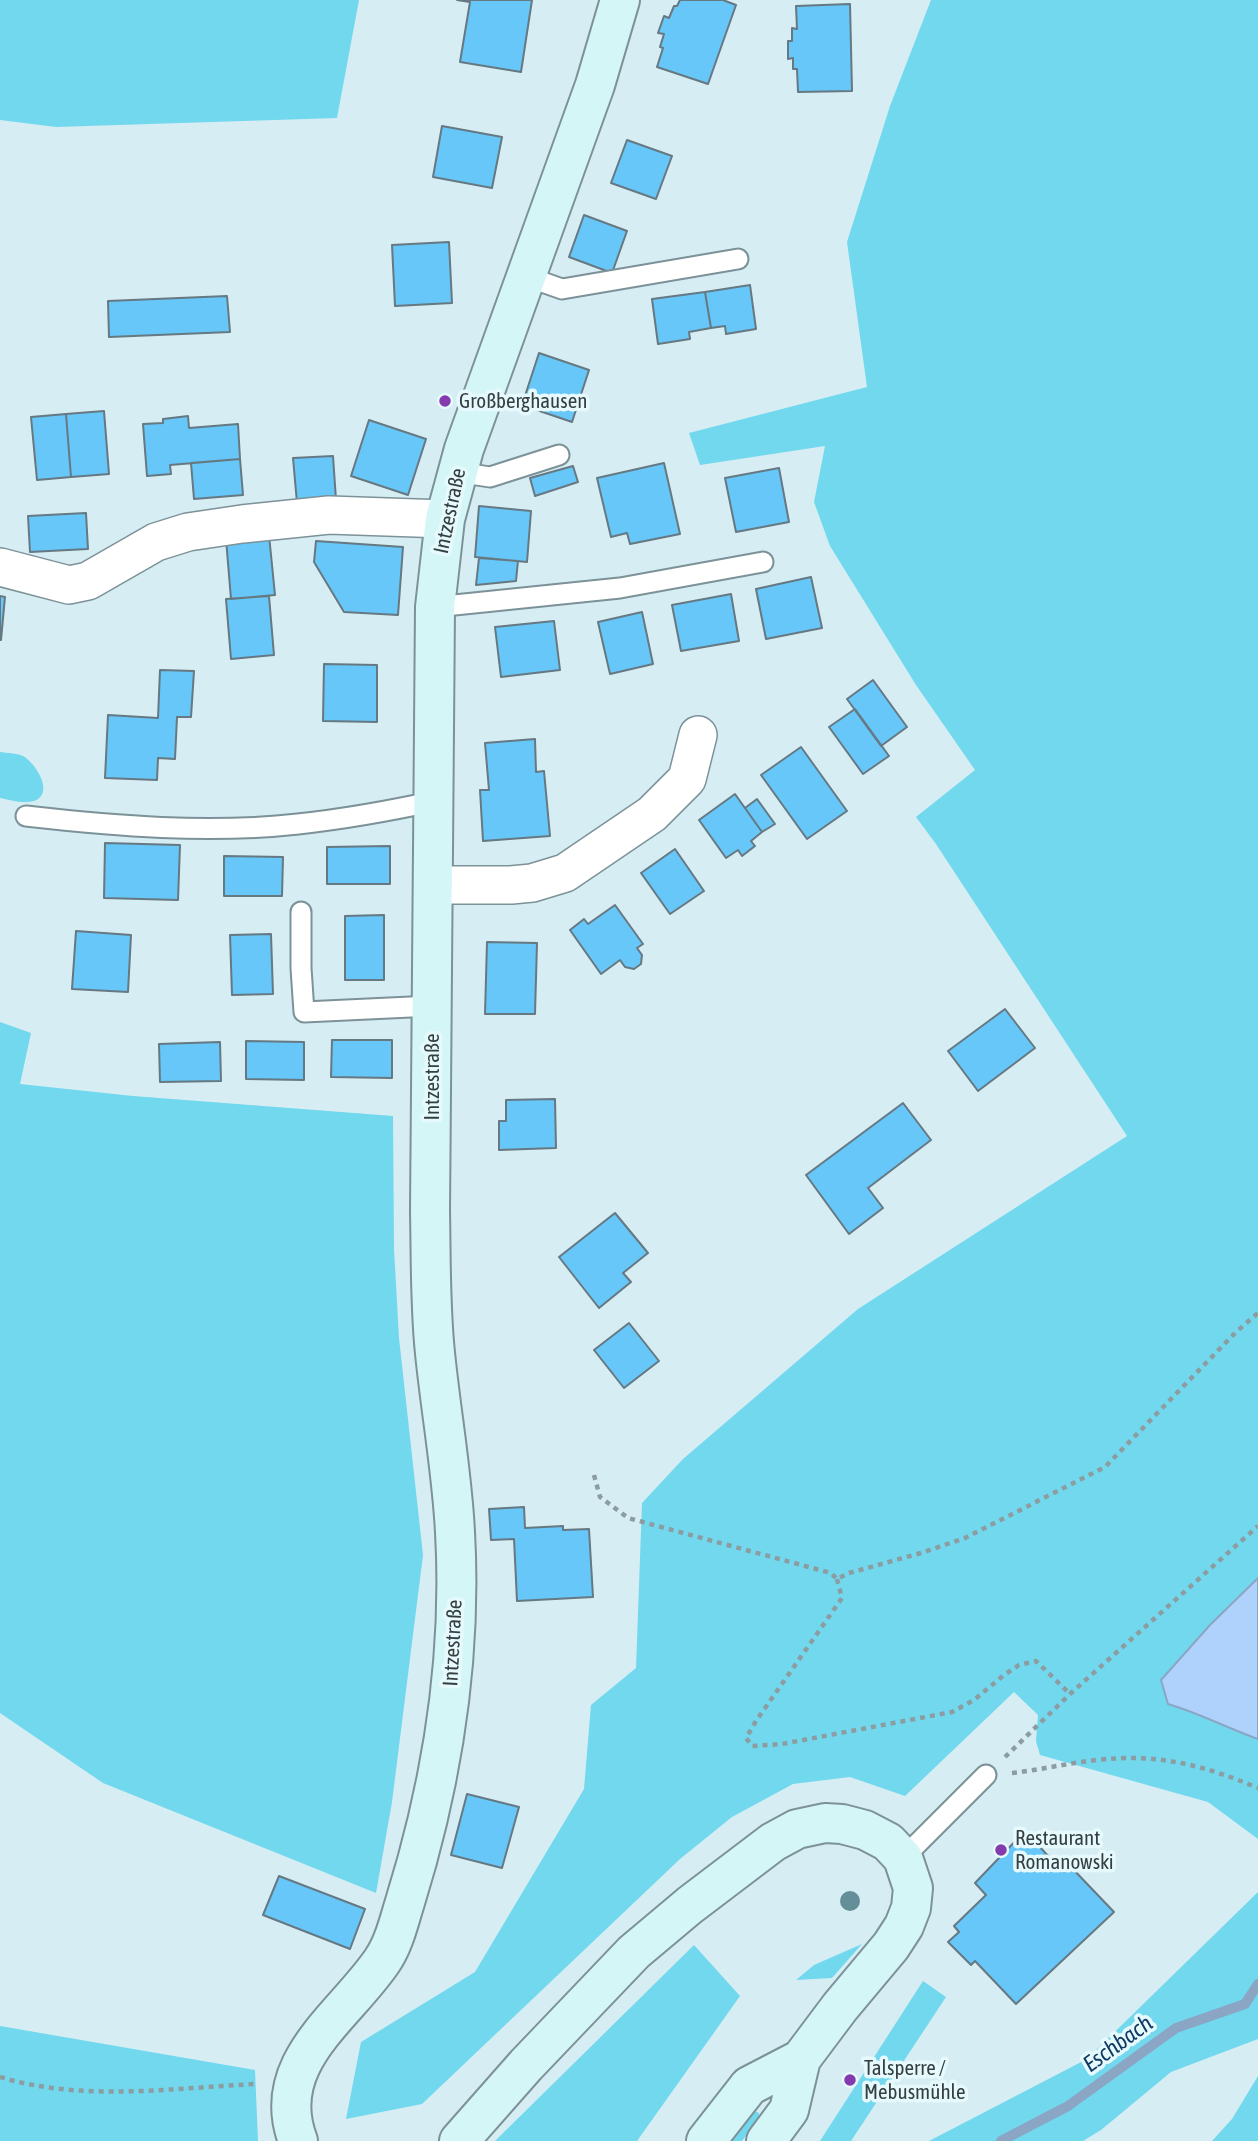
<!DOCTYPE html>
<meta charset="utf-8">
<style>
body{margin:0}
canvas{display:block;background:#d5edf3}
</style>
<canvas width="1258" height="2141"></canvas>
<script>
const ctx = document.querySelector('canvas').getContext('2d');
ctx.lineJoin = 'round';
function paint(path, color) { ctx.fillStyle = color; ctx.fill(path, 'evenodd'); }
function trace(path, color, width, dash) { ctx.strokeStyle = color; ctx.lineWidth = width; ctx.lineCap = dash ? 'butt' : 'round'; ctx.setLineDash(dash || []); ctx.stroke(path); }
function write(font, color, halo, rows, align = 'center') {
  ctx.font = font + ' "Asap Condensed",sans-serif'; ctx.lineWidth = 7; ctx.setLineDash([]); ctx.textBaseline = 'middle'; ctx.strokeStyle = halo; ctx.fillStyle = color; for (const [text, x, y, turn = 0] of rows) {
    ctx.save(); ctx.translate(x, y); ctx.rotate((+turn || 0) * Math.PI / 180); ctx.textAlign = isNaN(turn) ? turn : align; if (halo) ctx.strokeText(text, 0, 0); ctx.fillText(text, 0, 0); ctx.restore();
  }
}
const green = new Path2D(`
 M 0,0 L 359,0 L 337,118 L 56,127 L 0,120 Z
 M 931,0 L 1258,0 L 1258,1578 L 1210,1625 L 1168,1704 C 1200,1713 1227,1728 1258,1739 L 1258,1839 L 1208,1802 L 1040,1755 L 1036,1741 L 1038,1715 L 1014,1692 L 905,1796 L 850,1777 L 793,1784 L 732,1817 L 680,1859 L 422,2104 L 346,2119 L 361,2042 L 475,1972 L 584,1789 L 591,1705 L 636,1668 L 642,1503 L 683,1459 L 858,1309 L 1127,1136 L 936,844 L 916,817 L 975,770 L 916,685 L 830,546 L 814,502 L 825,446 L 700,465 L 689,433 L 867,387 L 847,242 L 890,106 Z
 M 0,752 C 7,753 16,753 23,756 C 36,763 55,794 34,801 C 23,804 10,800 0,798 Z
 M 0,1022 L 31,1033 L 20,1084 L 133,1096 L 393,1116 L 394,1249 L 399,1338 L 423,1555 L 392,1802 L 376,1893 L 103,1783 L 0,1713 Z
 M 1258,1892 L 1258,2039 L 1171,2072 L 1101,2130 L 1083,2141 L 929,2141 L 1087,2059 Z
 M 862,1944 L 832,1978 L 796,1980 L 814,1965 Z
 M 694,1945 L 740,1996 L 637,2141 L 495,2141 Z
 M 923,1981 L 946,1997 L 851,2141 L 820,2141 Z
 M 0,2026 L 255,2070 L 258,2141 L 0,2141 Z
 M 1258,2076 L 1258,2141 L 1212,2141 L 1232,2119 Z
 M 755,2111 L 759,2113 L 759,2118 L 742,2141 L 729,2141 Z`);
const water = new Path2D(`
 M 1258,1578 L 1258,1739 C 1227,1728 1199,1713 1168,1704 L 1161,1680 L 1210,1625 Z`);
const stream = new Path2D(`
 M 1001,2141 L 1068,2106 L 1176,2028 L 1245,2004 L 1258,1984`);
const building = new Path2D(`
 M 457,0 L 532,0 L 521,72 L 460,62 L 470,2 Z
 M 680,0 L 723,0 L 736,5 L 708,84 L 657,67 L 663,48 L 660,47 L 664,34 L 658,33 L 664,16 L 669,18 L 674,6 L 677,6 Z
 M 850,4 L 852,91 L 798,92 L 797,69 L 793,69 L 793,58 L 788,59 L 788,41 L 792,41 L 792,28 L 797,29 L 796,6 Z
 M 442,126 L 502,137 L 492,188 L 433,177 Z
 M 627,140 L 672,156 L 656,199 L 611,183 Z
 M 584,215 L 627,231 L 612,273 L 569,257 Z
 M 449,242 L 452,303 L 395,306 L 392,245 Z
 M 750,285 L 756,329 L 726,334 L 725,326 L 711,328 L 705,292 Z
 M 705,292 L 711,328 L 689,332 L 690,339 L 658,344 L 652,299 Z
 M 227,296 L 230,332 L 109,337 L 108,301 Z
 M 539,353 L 589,370 L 572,422 L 522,405 Z
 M 104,411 L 109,474 L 71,477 L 66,414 Z
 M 66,414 L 71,477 L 37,480 L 31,417 Z
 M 188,416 L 189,428 L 238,424 L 240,459 L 170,465 L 171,474 L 147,476 L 143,424 L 163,423 L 163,419 Z
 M 369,420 L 426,439 L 408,495 L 351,476 Z
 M 333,456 L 336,500 L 297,503 L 293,458 Z
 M 240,459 L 243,495 L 194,499 L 191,463 Z
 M 664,463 L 680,534 L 630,544 L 627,533 L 611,537 L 597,478 Z
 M 573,466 L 578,482 L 535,496 L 530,478 Z
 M 779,468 L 789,522 L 736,532 L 725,478 Z
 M 479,506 L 531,511 L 527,562 L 475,557 Z
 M 86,513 L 88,549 L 30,552 L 28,516 Z
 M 269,535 L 275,595 L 231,599 L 226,539 Z
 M 316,541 L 403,547 L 398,615 L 344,612 L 314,562 Z
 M 479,558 L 518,561 L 516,581 L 476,585 Z
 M 811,577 L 822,628 L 766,639 L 756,589 Z
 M 731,594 L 739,641 L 681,651 L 672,605 Z
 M 0,596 L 5,597 L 1,640 L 0,640 Z
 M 269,596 L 274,655 L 231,659 L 226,599 Z
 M 642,612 L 653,664 L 610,674 L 598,622 Z
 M 554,621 L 560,670 L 501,677 L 495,627 Z
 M 324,664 L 377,665 L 377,722 L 323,721 Z
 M 160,670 L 194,671 L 191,717 L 177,717 L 175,759 L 158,758 L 157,780 L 105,778 L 108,715 L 158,718 Z
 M 873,680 L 907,727 L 881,746 L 847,699 Z
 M 855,709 L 889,756 L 863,774 L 829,727 Z
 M 535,739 L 536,772 L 544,771 L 550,836 L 483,841 L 480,790 L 489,790 L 485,743 Z
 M 801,747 L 847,811 L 807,839 L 761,775 Z
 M 735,794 L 762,832 L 751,841 L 755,846 L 742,856 L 738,850 L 726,858 L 699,820 Z
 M 757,799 L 775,824 L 762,832 L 745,808 Z
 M 105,843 L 180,845 L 178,900 L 104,898 Z
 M 390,846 L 390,884 L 327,884 L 327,847 Z
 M 675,849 L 704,891 L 670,914 L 641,873 Z
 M 224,856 L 283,857 L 282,896 L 224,896 Z
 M 615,905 L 643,944 L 637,948 L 642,955 L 641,964 L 634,969 L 625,967 L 620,960 L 601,974 L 570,930 L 584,919 L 588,924 Z
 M 384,915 L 384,980 L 345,980 L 345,916 Z
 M 76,931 L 131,935 L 128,992 L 72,989 Z
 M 271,934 L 273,994 L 232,995 L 230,935 Z
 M 487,942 L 537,943 L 535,1014 L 485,1014 Z
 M 1005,1009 L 1035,1048 L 978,1091 L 948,1051 Z
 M 332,1040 L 392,1040 L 392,1078 L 331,1077 Z
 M 246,1041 L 304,1042 L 304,1080 L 246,1079 Z
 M 220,1042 L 221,1081 L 160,1082 L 159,1044 Z
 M 555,1099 L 556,1148 L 499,1150 L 499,1121 L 506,1121 L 506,1100 Z
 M 903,1103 L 931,1140 L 868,1188 L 883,1208 L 849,1234 L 806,1175 Z
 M 615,1213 L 648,1253 L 623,1273 L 631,1282 L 599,1308 L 559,1257 Z
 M 629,1323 L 659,1361 L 624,1388 L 594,1350 Z
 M 524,1507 L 525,1528 L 563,1526 L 563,1530 L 589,1529 L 593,1597 L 517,1601 L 514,1539 L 491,1540 L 489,1509 Z
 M 467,1794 L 519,1807 L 502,1868 L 451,1855 Z
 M 1025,1831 L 1063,1872 L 1070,1866 L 1114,1912 L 1016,2004 L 975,1961 L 971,1965 L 948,1942 L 959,1932 L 954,1926 L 986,1895 L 975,1883 Z
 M 279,1876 L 365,1909 L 350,1949 L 263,1915 Z`);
const path = new Path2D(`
 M 594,1475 L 600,1497 L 628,1518 L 831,1573 L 837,1579 L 849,1573 L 921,1553 L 965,1538 L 1105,1467 L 1236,1332 L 1258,1313
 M 837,1579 L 842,1598 L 756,1721 L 746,1738 L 752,1746 L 782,1744 L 952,1712 L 974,1700 L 1004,1675 L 1019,1665 L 1036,1661 L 1070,1694
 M 1005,1757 L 1070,1694 L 1258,1526
 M 1012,1773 C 1040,1770 1068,1763 1097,1760 C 1158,1753 1203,1765 1258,1788
 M 0,2077 C 83,2102 171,2088 256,2084`);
const lane = new Path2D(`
 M 525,276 L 562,289 L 738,259
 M 457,472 L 490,477 L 559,455
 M 435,607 L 620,588 L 763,562
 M 26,816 C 116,826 207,834 298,824 C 344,819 389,811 435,801
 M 301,912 L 301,968 L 304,1012 L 432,1006
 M 903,1858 L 986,1775`);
const street = new Path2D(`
 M 0,567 L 69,585 L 88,581 L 156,542 L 188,532 L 242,524 L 329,515 L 445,519
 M 434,885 L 511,885 L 532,883 L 565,873 L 652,814 L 687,779 L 698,735`);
const secondary = new Path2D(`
 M 298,2141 C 268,2063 344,2017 382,1961 C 394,1944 399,1921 405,1902 C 442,1783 462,1656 455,1532 C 452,1472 441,1413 435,1353 C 430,1306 431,1258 430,1211 L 435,607 L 445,519 L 464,449 L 595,85 L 620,0
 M 459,2141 L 526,2065 L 634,1952 L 690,1905 L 773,1842 L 797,1829 L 825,1823 L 842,1824 L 865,1830 L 888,1842 L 903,1858 L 913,1888 L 911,1908 L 904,1926 L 891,1946 L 840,2007 L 801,2059 L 789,2110 L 766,2141
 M 706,2141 L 749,2086 L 801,2059`);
const trees = [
 [850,1901]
];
const markers = [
 [445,401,7,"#843bad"],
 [1001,1850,7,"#843bad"],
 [850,2080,7,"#843bad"]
];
const poiNames = [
 ["Großberghausen",459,401],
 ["Restaurant",1015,1838],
 ["Romanowski",1015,1862],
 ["Talsperre /",864,2068],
 ["Mebusmühle",864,2092]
];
const streetNames = [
 ["Intzestraße",450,511,-78],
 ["Intzestraße",432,1077,-90],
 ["Intzestraße",453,1643,-87]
];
const waterNames = [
 ["Eschbach",1118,2044,-36]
];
paint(green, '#72d8ee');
paint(water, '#afd2fc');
trace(water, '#8aa6c4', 2);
trace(stream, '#8aa6c4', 10);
paint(building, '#66c7f8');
trace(building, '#667882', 2);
trace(lane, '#7c9298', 23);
trace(street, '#7c9298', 40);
trace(secondary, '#7c9298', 42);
trace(path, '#8c9da2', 4.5, [5, 5]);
trace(lane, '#fff', 19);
trace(street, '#fff', 37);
trace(secondary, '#d5f6f6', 38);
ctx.fillStyle = '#648f98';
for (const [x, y] of trees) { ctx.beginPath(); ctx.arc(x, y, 10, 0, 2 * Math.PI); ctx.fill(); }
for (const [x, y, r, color] of markers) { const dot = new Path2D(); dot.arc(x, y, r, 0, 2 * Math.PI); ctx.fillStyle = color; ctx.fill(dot); trace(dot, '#e6fafe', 2.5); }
write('21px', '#353f41', '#e6fafe', poiNames, 'left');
write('21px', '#353f41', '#e6fafe', streetNames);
write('italic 23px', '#103963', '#e6fafe', waterNames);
</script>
